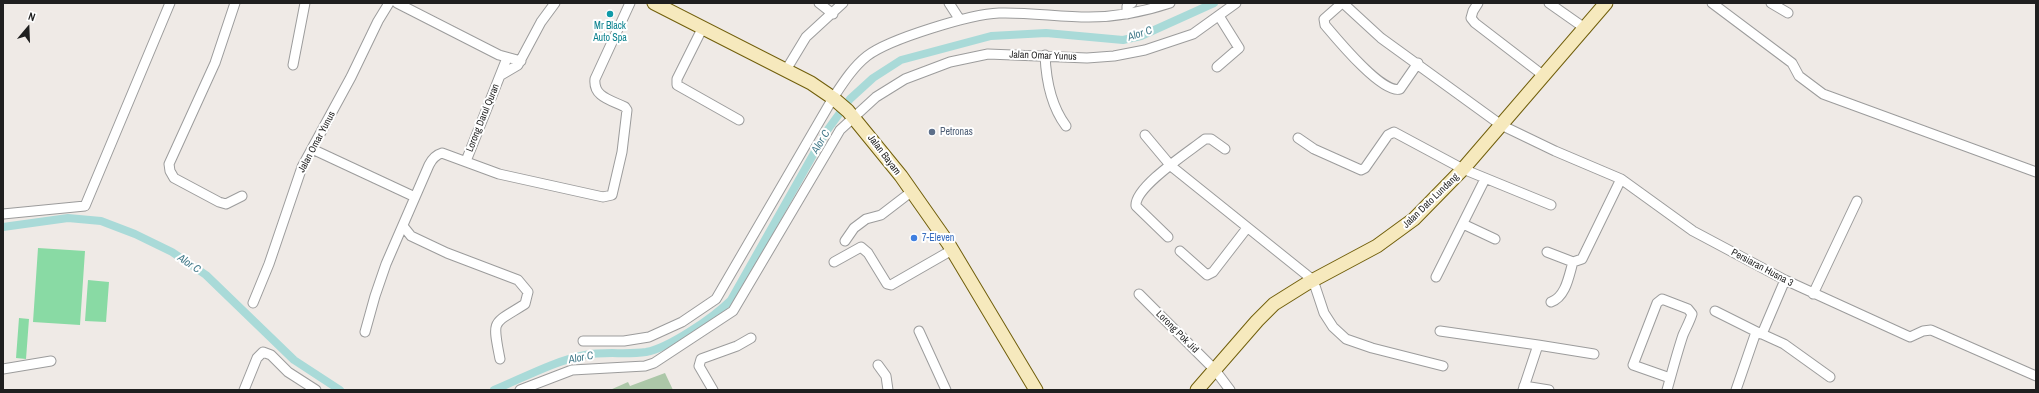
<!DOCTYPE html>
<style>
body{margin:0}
#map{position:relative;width:2039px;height:393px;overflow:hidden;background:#efeae6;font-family:"Archivo Narrow",sans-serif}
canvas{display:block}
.frame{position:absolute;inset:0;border:4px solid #1f1f1f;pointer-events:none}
.north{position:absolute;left:8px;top:8px;width:40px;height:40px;-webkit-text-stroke:3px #fff;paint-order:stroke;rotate:19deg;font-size:11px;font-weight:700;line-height:16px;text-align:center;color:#1f1f1f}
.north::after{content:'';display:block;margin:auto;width:14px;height:18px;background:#1f1f1f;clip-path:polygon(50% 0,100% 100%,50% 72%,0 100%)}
</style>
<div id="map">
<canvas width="2039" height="393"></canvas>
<div class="frame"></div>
<div class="north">N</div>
</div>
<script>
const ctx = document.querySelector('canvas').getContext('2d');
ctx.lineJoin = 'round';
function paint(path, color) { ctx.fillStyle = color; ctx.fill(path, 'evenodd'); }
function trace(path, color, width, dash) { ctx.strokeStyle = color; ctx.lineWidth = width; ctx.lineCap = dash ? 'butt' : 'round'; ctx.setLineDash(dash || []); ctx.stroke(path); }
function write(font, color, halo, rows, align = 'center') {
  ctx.font = font + ' "Archivo Narrow",sans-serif'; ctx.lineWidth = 4; ctx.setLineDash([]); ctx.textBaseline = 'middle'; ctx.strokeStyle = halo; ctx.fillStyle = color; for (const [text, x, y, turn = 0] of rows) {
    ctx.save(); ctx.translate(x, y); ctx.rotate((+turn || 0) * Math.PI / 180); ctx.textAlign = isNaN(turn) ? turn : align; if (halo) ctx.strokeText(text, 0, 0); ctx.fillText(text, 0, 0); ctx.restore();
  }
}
const cemetery = new Path2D(`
 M 665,373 L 673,390 L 610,390 L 628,382 L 630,386 Z`);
const pitch = new Path2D(`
 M 38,248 L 85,251 L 80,325 L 33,322 Z
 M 88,280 L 109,282 L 106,322 L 85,321 Z
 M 19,318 L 29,319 L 26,359 L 16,358 Z`);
const canal = new Path2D(`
 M 3,227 L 68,218 L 101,221 L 135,234 L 172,252 L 206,275 L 294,360 L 340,390
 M 494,390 C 523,378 554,361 585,355 C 605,351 626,355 646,352 C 669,348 714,317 731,300 L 826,132 L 850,99 L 873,78 L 901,60 L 991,36 L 1046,33 L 1123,40 L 1141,36 L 1214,3`);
const minor = new Path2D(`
 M 235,3 L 215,63 L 169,164 L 170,171 L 174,178 L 219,202 L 226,204 L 242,196
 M 397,3 L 499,55 L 521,61
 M 819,3 L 833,14
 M 949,3 L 960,20
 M 1478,3 L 1473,11 L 1471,18 L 1475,23 L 1544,76
 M 1549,3 L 1586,29
 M 1712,3 L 1792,63 L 1799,76 L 1823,94 L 2036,172
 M 1771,3 L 1788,13
 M 1127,14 L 1127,6 L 1132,3
 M 703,27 L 677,79 L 677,85 L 739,120
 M 1045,55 C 1046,79 1051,106 1066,126
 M 1418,63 L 1400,89 C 1383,95 1336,38 1325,25 L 1324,19 L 1341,4 L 1344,4 L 1381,38 L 1501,125 L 1555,151 L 1621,179 L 1693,231 L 1785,280 L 1910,337 L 1923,331 L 1931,330 L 2036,376
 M 293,65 L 305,3
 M 1217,67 L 1239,48 L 1219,16
 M 786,70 L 806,37 L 843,3
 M 501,75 L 518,65 L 541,22 L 555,3
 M 1145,135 L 1171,166 L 1313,280 L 1324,313 L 1333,327 L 1346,339 L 1372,348 L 1443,366
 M 1298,138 L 1314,149 L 1361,170 L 1365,168 L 1388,135 L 1394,132 L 1463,169 L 1551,205
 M 312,149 L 415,197
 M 466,161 L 507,58
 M 3,214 L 85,206 L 170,3
 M 1463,224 L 1495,239
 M 403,226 L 411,236 L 447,253 L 518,280 L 528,292 L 525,304 C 492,325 492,318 500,359
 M 1168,237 L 1136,206 C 1134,187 1190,151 1205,139 L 1211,139 L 1225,149
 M 845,241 L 854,228 L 866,219 L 881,215 L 911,192
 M 1180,251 L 1207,275 L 1213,272 L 1247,228
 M 1547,252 L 1573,262 L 1582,259 L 1621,179
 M 834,262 L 861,247 L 868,253 L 887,284 L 891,285 L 952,250
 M 1436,277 L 1485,179
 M 1785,280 L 1762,334 L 1784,344 L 1830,377
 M 1139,294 L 1215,370 L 1230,390
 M 1813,294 L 1857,201
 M 1551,302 C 1566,297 1569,275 1573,262
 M 253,303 L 269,264 L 302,167 L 351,77 L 378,21 L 389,3
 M 1715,311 L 1761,334
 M 919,331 L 946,390
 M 1440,331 L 1538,345 L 1523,390
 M 365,332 L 375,296 L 386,264 L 429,165 C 432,159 435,155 442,153 L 499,174 L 603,197 L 612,195 L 622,152 L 627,110 L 625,107 C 611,100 593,97 595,79 L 630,3
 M 583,341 L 624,341 L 649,337 L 682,322 L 716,299 L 833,98 C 843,83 853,67 867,56 C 889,39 971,14 999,13 C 1029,12 1059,17 1089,17 C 1117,17 1143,12 1170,3
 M 1538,345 L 1594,354
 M 878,365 L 886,376 L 888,390
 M 3,369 L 51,361
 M 1524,386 L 1549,390
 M 244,390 L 257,358 L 263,352 L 271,355 L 288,372 L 316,390
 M 520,390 L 572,370 L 645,366 L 654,363 L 733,311 L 840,130 L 876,97 L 905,79 L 950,62 L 988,54 L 1087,58 L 1114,56 L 1145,50 L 1193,34 L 1236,3
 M 713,390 L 699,366 L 701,359 L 737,346 L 751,338
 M 1667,390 C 1672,372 1677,353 1683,335 C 1686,328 1690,321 1692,314 L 1688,309 L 1662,299 L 1657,303 L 1633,365 L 1670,378
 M 1736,390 L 1756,332`);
const secondary = new Path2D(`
 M 654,3 L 811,83 L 833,98 L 848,111 L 901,176 L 948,243 L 1036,390
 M 1197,390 L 1257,321 L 1274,304 L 1306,284 L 1377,246 L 1414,219 L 1463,169 L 1606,3`);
const markers = [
 [610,14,4,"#0f9aa8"],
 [932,132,4,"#5c6f8a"],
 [914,238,4,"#3f7fe0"]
];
const cultureNames = [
 ["Mr Black",610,26],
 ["Auto Spa",610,38]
];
const streetNames = [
 ["Jalan Omar Yunus",1043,56,2],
 ["Lorong Darul Quran",483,118,-68],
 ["Jalan Omar Yunus",317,142,-62],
 ["Jalan Bayam",884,155,53],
 ["Jalan Dato Lundang",1431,201,-44],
 ["Persiaran Husna 3",1762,268,28],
 ["Lorong Pok Jid",1177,332,45]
];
const serviceNames = [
 ["Petronas",940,132]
];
const shopNames = [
 ["7-Eleven",922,238]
];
const waterNames = [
 ["Alor C",1140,34,-18],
 ["Alor C",821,142,-59],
 ["Alor C",189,264,34],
 ["Alor C",581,358,-11]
];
paint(cemetery, '#acc7a8');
paint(pitch, '#89daa4');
trace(canal, '#a9dad8', 8);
trace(minor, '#9c9c9c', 11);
trace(secondary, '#715f0b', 15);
trace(minor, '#fff', 9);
trace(secondary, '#f6e9bd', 13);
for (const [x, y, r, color] of markers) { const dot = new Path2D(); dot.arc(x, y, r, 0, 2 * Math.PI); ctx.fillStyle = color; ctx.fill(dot); trace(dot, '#fff', 1.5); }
write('10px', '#0d838f', '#fff', cultureNames);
write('10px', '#1f1f1f', '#fff', streetNames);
write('10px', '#4e5e75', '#fff', serviceNames, 'left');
write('10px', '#366cbe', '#fff', shopNames, 'left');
write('italic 11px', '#447b8b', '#fff', waterNames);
</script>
